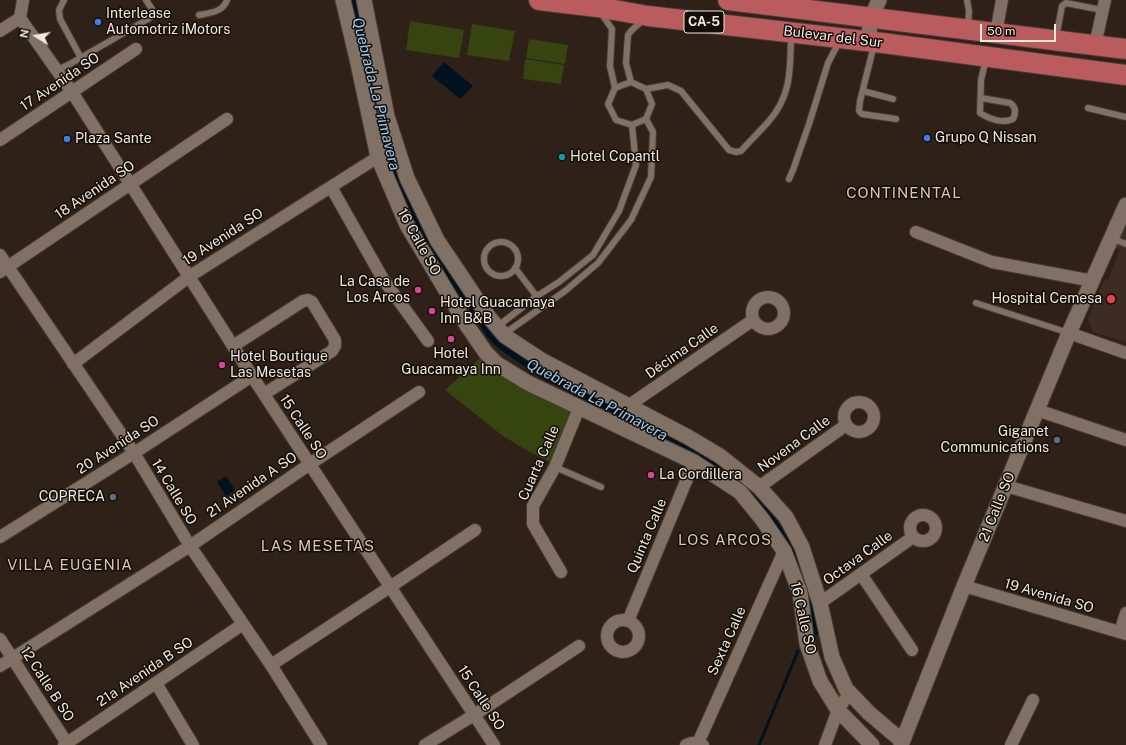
<!DOCTYPE html>
<meta charset="utf-8">
<style>
body{margin:0}
#map{position:relative;width:1126px;height:745px;overflow:hidden;background:#2f2117;font-family:"Public Sans",sans-serif}
canvas{display:block}
.north{position:absolute;left:16px;top:16px;width:40px;height:40px;-webkit-text-stroke:3px #130d08;paint-order:stroke;rotate:281deg;font-size:11px;font-weight:700;line-height:16px;text-align:center;color:#f0e7df}
.north::after{content:'';display:block;margin:auto;width:14px;height:18px;background:#f0e7df;clip-path:polygon(50% 0,100% 100%,50% 72%,0 100%)}
.scale{position:absolute;left:980px;top:24px;width:76px;height:18px;box-sizing:border-box;border:2px solid #f0e7df;border-top:0;padding-left:5px;font-size:12px;line-height:14px;white-space:nowrap;color:#f0e7df;-webkit-text-stroke:3px #130d08;paint-order:stroke}
</style>
<div id="map">
<canvas width="1126" height="745"></canvas>
<div class="north">N</div>
<div class="scale">50 m</div>
</div>
<script>
const ctx = document.querySelector('canvas').getContext('2d');
ctx.lineJoin = 'round';
function paint(path, color) { ctx.fillStyle = color; ctx.fill(path, 'evenodd'); }
function trace(path, color, width, dash) { ctx.strokeStyle = color; ctx.lineWidth = width; ctx.lineCap = dash ? 'butt' : 'round'; ctx.setLineDash(dash || []); ctx.stroke(path); }
function write(font, color, halo, rows, align = 'center') {
  ctx.font = font + ' "Public Sans",sans-serif'; ctx.lineWidth = 3; ctx.setLineDash([]); ctx.textBaseline = 'middle'; ctx.strokeStyle = halo; ctx.fillStyle = color; for (const [text, x, y, turn = 0] of rows) {
    ctx.save(); ctx.translate(x, y); ctx.rotate((+turn || 0) * Math.PI / 180); ctx.textAlign = isNaN(turn) ? turn : align; if (halo) ctx.strokeText(text, 0, 0); ctx.fillText(text, 0, 0); ctx.restore();
  }
}
const medical = new Path2D(`
 M 1126,219 L 1126,342 L 1093,332 L 1088,318 L 1104,280 L 1108,280 L 1120,250 L 1114,247 Z`);
const green = new Path2D(`
 M 410,21 L 464,30 L 459,58 L 406,50 Z
 M 472,24 L 515,31 L 509,61 L 467,55 Z
 M 529,39 L 568,45 L 565,64 L 526,58 Z
 M 525,59 L 564,65 L 561,84 L 523,79 Z
 M 487,352 L 575,403 L 550,462 L 528,451 L 503,436 L 445,390 Z`);
const water = new Path2D(`
 M 350,0 L 357,0 L 390,146 L 408,198 L 422,227 L 493,334 L 505,345 L 547,373 L 699,450 L 742,479 L 767,506 L 793,543 L 805,572 L 820,633 L 813,637 L 799,575 L 737,482 L 696,454 L 543,379 L 499,349 L 488,338 L 416,230 L 397,191 L 384,149 Z
 M 444,62 L 473,86 L 460,99 L 432,76 Z
 M 226,476 L 235,490 L 226,496 L 217,482 Z`);
const stream = new Path2D(`
 M 759,745 L 798,651`);
const service = new Path2D(`
 M 64,0 L 59,10 L 60,19 L 81,58
 M 967,0 L 969,11 L 968,26
 M 601,13 L 612,29 L 610,66 L 615,88
 M 199,15 C 210,13 223,12 227,0
 M 1056,38 L 1062,6 L 1066,3 L 1102,10
 M 874,45 L 860,101 L 859,111 L 862,114 L 896,119
 M 57,70 L 70,64 L 148,19 L 152,16 L 152,9 L 146,0
 M 631,82 L 646,89 L 652,104 L 646,119 L 632,125 L 616,120 L 608,104 L 615,88 Z
 M 631,82 L 626,63 L 628,35 L 631,31 L 644,19
 M 646,89 L 668,85 L 681,91 L 729,150 L 736,152 L 741,151 C 750,141 760,131 769,121 C 792,95 790,68 791,35
 M 863,91 L 893,99
 M 981,98 L 1010,103 C 1016,107 1016,113 1013,119 C 1003,124 989,119 980,113 L 981,80 L 986,59
 M 1088,108 L 1126,117
 M 789,179 L 793,170 L 809,124 L 828,63 L 839,42
 M 1111,238 L 1126,244
 M484 259a17 17 0 1 1 34 0a17 17 0 1 1-34 0Z
 M 515,268 L 544,306
 M 976,303 L 1069,333
 M 498,326 L 537,296 L 559,282 L 593,255 L 619,211 L 636,165 L 632,125
 M 504,334 L 565,291 L 598,263 L 631,220 L 651,177 L 653,132 L 646,119
 M 555,467 L 601,487`);
const minor = new Path2D(`
 M 23,0 L 20,18 L 72,92 L 252,376 L 494,745
 M 0,31 L 20,18
 M 996,33 L 1002,0
 M 1095,45 L 1105,0
 M 0,140 L 136,49
 M 331,187 L 383,279 L 428,341
 M 916,232 L 992,262 L 1093,281
 M 0,255 L 134,453 L 190,546 L 271,665 L 321,745
 M 0,272 L 227,119
 M752 313a16 16 0 1 1 32 0a16 16 0 1 1-32 0Z
 M 1069,333 L 1126,353
 M 233,346 L 303,301 L 308,300 L 312,302 L 335,340 L 335,346 L 332,351 L 264,394
 M 73,364 L 190,276 L 378,157 L 399,152
 M844 417a15 15 0 1 1 30 0a15 15 0 1 1-30 0Z
 M 628,406 L 753,320
 M 1037,410 L 1126,440
 M 1006,486 L 1126,521
 M 759,487 L 846,425
 M910 528a13 13 0 1 1 26 0a13 13 0 1 1-26 0Z
 M 0,537 L 134,453 L 252,376
 M 561,572 L 533,524 L 533,506 L 555,467 L 579,408
 M 861,574 L 912,650
 M 964,586 L 1126,634
 M 820,603 L 913,537
 M607 636a16 16 0 1 1 32 0a16 16 0 1 1-32 0Z
 M 628,621 L 694,462
 M 1120,632 L 1126,613
 M 0,639 L 68,745
 M 271,665 L 390,587 L 475,530
 M 0,666 L 190,546 L 310,464 L 419,392
 M 156,683 L 193,745
 M 698,743 L 784,551
 M 64,745 L 243,624
 M 425,745 L 474,715 L 579,646
 M 686,745 C 692,742 697,742 703,745
 M 825,745 L 838,710 L 850,692
 M 1011,745 L 1033,700`);
const tertiary = new Path2D(`
 M 343,0 L 357,59 L 378,157 L 407,225 L 466,324 L 486,353 L 497,364 L 528,383 L 694,462 L 740,492 L 762,519 L 784,551 L 800,593 L 807,644 L 820,681 L 838,710 L 872,745
 M 364,0 L 387,116 L 407,178 L 437,240 L 488,316 L 505,336 L 543,361 L 688,437 L 720,456 L 759,487 L 786,517 L 802,547 L 820,603 L 832,657 L 846,689 L 869,713 L 902,741
 M 868,41 L 871,18 L 879,0
 M 901,745 L 964,586 L 1069,333 L 1126,205`);
const trunk = new Path2D(`
 M 539,0 L 597,7 L 648,16 L 883,43 L 1126,75
 M 728,0 L 1126,49`);
const markers = [
 [98,22,4,"#3f7fe0"],
 [927,138,4,"#3f7fe0"],
 [67,139,4,"#3f7fe0"],
 [562,157,4,"#0f9aa8"],
 [418,290,4,"#d1479c"],
 [1111,299,5,"#e0444e"],
 [432,311,4,"#d1479c"],
 [451,339,4,"#d1479c"],
 [222,365,4,"#d1479c"],
 [1057,440,4,"#5c6f8a"],
 [651,475,4,"#d1479c"],
 [113,497,4,"#5c6f8a"]
];
const shields = [
 [704,22,40]
];
const shieldNames = [
 ["CA-5",704,22]
];
const poiNames = [
 ["Interlease",106,14],
 ["Automotriz iMotors",106,30],
 ["Grupo Q Nissan",935,138],
 ["Plaza Sante",75,139],
 ["Hotel Copantl",570,157],
 ["La Casa de",410,282,"right"],
 ["Los Arcos",410,298,"right"],
 ["Hospital Cemesa",1102,299,"right"],
 ["Hotel Guacamaya",440,303],
 ["Inn B&B",440,319],
 ["Hotel",451,354,"center"],
 ["Guacamaya Inn",451,370,"center"],
 ["Hotel Boutique",230,357],
 ["Las Mesetas",230,373],
 ["Giganet",1049,432,"right"],
 ["Communications",1049,448,"right"],
 ["La Cordillera",659,475],
 ["COPRECA",105,497,"right"]
];
const streetNames = [
 ["Bulevar del Sur",833,37,7],
 ["17 Avenida SO",60,82,-34],
 ["18 Avenida SO",95,190,-34],
 ["19 Avenida SO",223,237,-33],
 ["16 Calle SO",419,242,61],
 ["Décima Calle",682,351,-35],
 ["15 Calle SO",303,427,57],
 ["Novena Calle",794,444,-36],
 ["20 Avenida SO",118,445,-33],
 ["Cuarta Calle",539,463,-66],
 ["21 Avenida A SO",252,485,-34],
 ["14 Calle SO",174,492,59],
 ["21 Calle SO",997,507,-68],
 ["Quinta Calle",647,536,-67],
 ["Octava Calle",858,558,-36],
 ["19 Avenida SO",1049,596,16],
 ["16 Calle SO",803,618,77],
 ["Sexta Calle",727,641,-66],
 ["21a Avenida B SO",145,672,-34],
 ["12 Calle B SO",47,684,57],
 ["15 Calle SO",481,698,57]
];
const waterNames = [
 ["Quebrada La Primavera",376,94,76],
 ["Quebrada La Primavera",597,400,28]
];
const neighbourhoodNames = [
 ["CONTINENTAL",904,193],
 ["LOS ARCOS",725,540],
 ["LAS MESETAS",318,546],
 ["VILLA EUGENIA",70,565]
];
paint(medical, '#3c2c22');
paint(green, '#364410');
paint(water, '#00111f');
trace(stream, '#00111f', 3);
trace(service, '#473b33', 8);
trace(minor, '#473b33', 14);
trace(tertiary, '#473b33', 17);
trace(trunk, '#473b33', 22);
trace(service, '#817064', 6);
trace(minor, '#817064', 12);
trace(tertiary, '#817064', 15);
trace(trunk, '#ba5b5e', 20);
for (const [x, y, r, color] of markers) { const dot = new Path2D(); dot.arc(x, y, r, 0, 2 * Math.PI); ctx.fillStyle = color; ctx.fill(dot); trace(dot, '#130d08', 1.5); }
for (const [x, y, w] of shields) { const box = new Path2D(); box.roundRect(x - w / 2, y - 11, w, 22, 3); ctx.fillStyle = '#130d08'; ctx.fill(box); trace(box, '#f0e7df', 1); }
write('bold 13px', '#f0e7df', null, shieldNames);
write('14px', '#f0e7df', '#130d08', poiNames, 'left');
write('14px', '#f0e7df', '#130d08', streetNames);
write('italic 15px', '#96c9f1', '#130d08', waterNames);
ctx.letterSpacing = '1px';
write('15px', '#d9c6b8', '#130d08', neighbourhoodNames);
ctx.letterSpacing = '0px';
</script>
